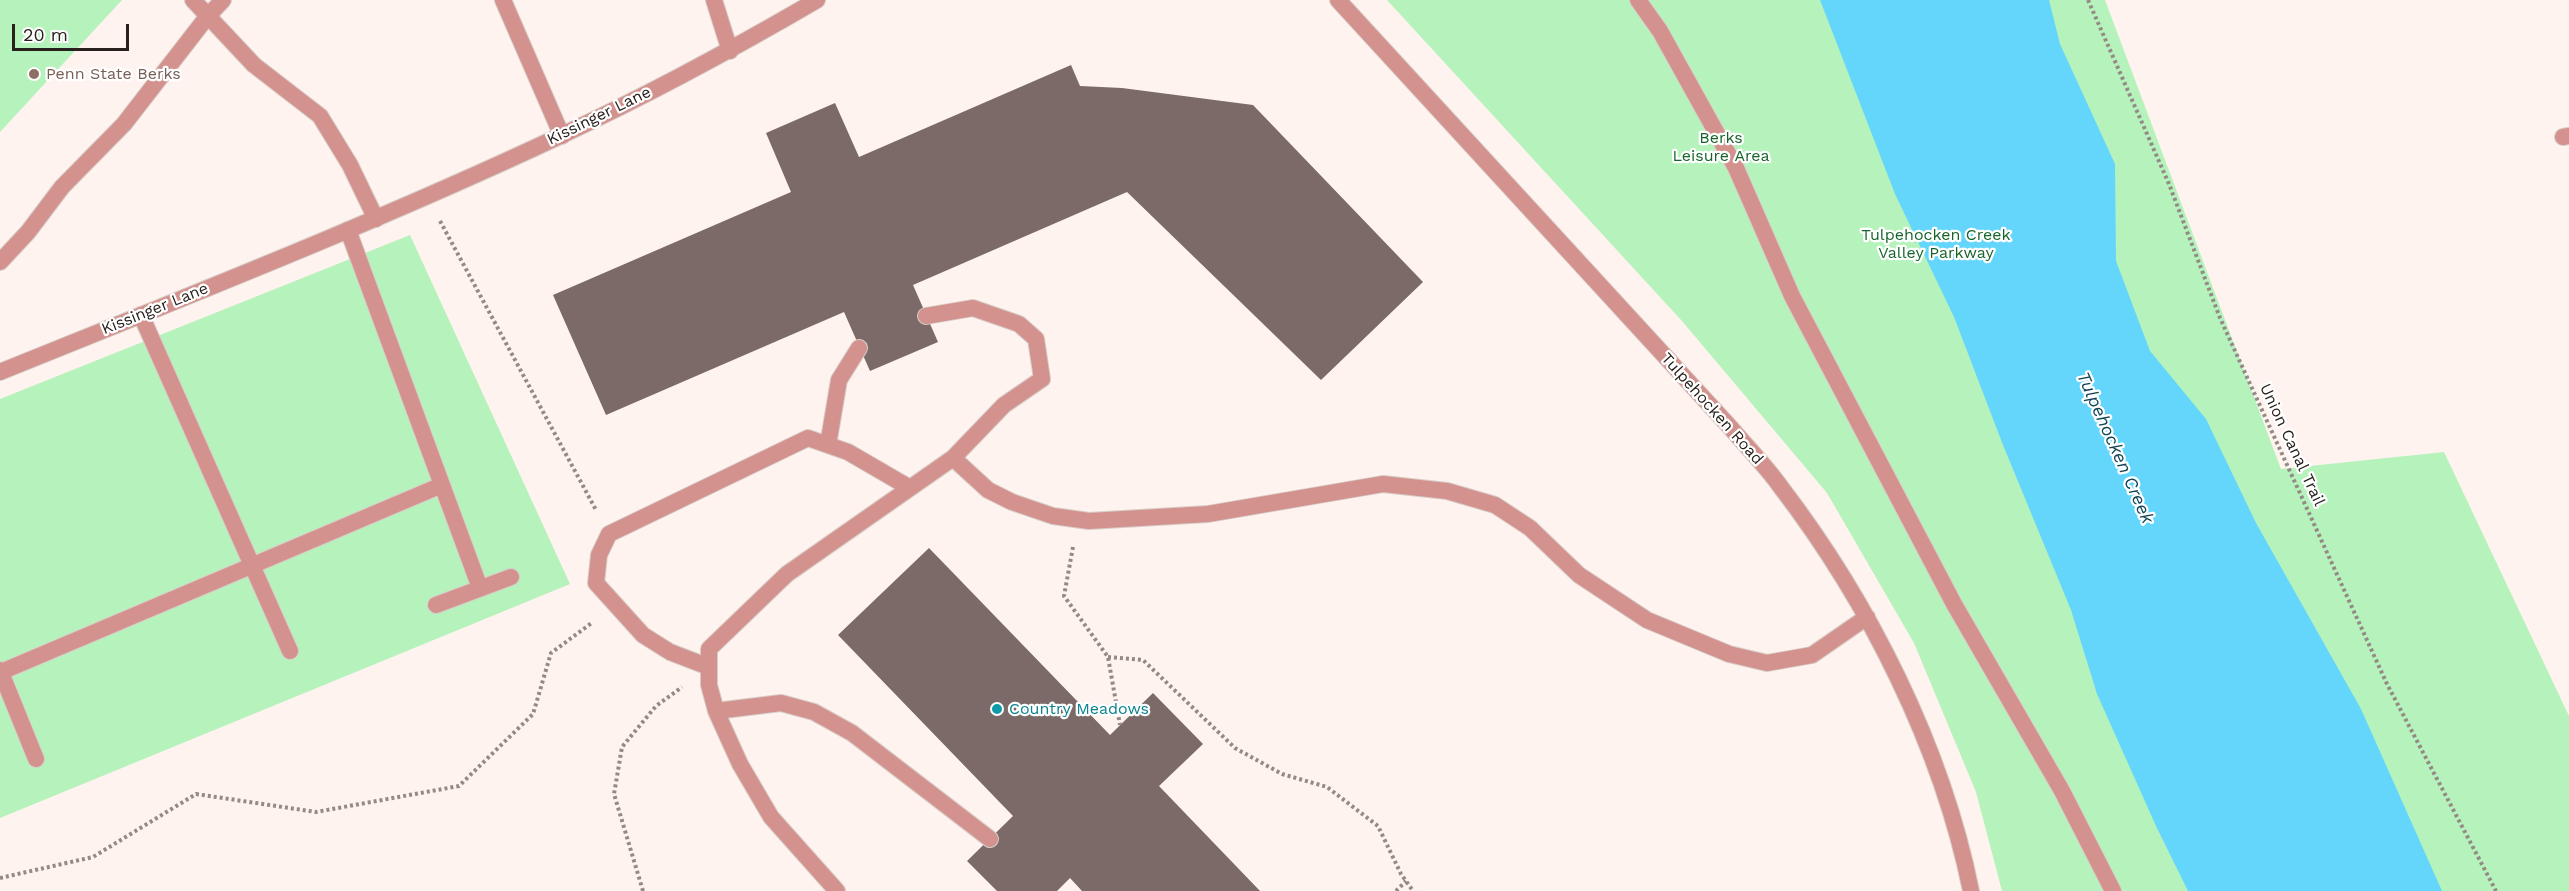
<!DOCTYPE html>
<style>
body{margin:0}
#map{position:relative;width:2569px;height:891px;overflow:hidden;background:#fef3ee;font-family:"Work Sans",sans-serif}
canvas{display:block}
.scale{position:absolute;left:12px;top:24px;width:117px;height:27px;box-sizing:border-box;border:3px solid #27201d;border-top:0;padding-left:8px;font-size:18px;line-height:21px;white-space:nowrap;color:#27201d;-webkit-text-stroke:4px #fff;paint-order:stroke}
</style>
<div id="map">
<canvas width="2569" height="891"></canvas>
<div class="scale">20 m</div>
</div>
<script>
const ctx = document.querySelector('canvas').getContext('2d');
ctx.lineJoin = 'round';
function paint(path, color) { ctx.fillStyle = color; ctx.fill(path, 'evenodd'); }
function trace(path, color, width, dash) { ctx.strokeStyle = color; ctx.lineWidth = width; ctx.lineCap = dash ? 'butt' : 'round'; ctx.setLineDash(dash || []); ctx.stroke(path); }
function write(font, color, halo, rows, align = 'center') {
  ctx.font = font + ' "Work Sans",sans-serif'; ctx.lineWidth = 4.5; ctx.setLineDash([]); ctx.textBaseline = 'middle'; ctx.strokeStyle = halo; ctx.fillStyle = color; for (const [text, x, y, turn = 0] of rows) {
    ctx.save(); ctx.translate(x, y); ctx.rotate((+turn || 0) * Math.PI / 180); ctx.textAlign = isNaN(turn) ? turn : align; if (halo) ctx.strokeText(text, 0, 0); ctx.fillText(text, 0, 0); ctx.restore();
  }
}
const green = new Path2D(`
 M 0,0 L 122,0 L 0,132 Z
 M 1387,0 L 2105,0 L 2281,469 L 2444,452 L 2569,716 L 2569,891 L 2002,891 L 1976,792 L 1914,643 L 1827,493 L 1682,321 Z
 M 410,235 L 570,584 L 0,818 L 0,399 Z`);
const water = new Path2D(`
 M 1820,0 L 2049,0 L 2060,44 L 2115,164 L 2116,261 L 2150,351 L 2206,419 L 2256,523 L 2361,709 L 2442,891 L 2188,891 L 2156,826 L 2097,694 L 2071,610 L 2003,445 L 1954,317 L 1895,194 Z`);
const building = new Path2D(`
 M 1071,65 L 1080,86 L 1122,88 L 1253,105 L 1423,282 L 1321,380 L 1127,192 L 913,285 L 938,342 L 870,371 L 844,312 L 606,415 L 553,295 L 791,192 L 766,133 L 835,103 L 859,157 Z
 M 929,548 L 1110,735 L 1153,693 L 1203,744 L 1159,786 L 1260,891 L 1082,891 L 1070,878 L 1057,891 L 997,891 L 967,861 L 1013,816 L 838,635 Z`);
const path = new Path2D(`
 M 2088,0 L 2169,184 L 2220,318 L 2387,684 L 2496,891
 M 440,221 L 596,510
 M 1073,547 L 1064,596 L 1108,657 L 1120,725
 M 1108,657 L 1143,660 L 1235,748 L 1282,774 L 1327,787 L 1378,826 L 1401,874 L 1413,891
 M 0,878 L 93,857 L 196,794 L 316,812 L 459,786 L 533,714 L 551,653 L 593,622
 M 643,891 L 614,794 L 622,747 L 656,706 L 682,687
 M 1396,891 L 1406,881`);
const service = new Path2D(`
 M 193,0 L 254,65 L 320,116 L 350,165 L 376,219
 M 503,0 L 562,136
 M 714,0 L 730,51
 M 1338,0 L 1730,427 C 1747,447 1765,465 1780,486 C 1869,602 1942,747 1971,891
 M 1638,0 L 1660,31 L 1736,168 L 1792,296 L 1954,604 L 2062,791 L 2113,891
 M 348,230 L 480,588
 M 141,315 L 290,651
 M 828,445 L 839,380 L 859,348
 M 953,458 L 988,490 L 1012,502 L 1053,516 L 1089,521 L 1208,514 L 1383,484 L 1447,491 L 1495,505 L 1530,528 L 1579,575 L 1647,620 L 1729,654 L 1767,663 L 1812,655 L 1867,617
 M 436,605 L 511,577
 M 709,667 L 670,652 L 643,635 L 596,583 L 599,555 L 609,534 L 808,438 L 848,452 L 910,488
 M 0,670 L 36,759
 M 1,672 L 442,485
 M 716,711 L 781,703 L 814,712 L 852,733 L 990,839
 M 837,891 L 771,817 L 740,764 L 716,711 L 709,685 L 709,649 L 787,574 L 953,458 L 1004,405 L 1042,379 L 1036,339 L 1019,324 L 973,308 L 926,316`);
const minor = new Path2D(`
 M 2563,137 L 2569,136
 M 0,372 C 188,296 377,222 560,136 C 648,95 733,49 817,0`);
const tertiary = new Path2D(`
 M 0,262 L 28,232 L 62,187 L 124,124 L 207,17 L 223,0`);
const markers = [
 [34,74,6,"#8d6e63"],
 [997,709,6,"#0f9aa8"]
];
const educationNames = [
 ["Penn State Berks",46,74]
];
const streetNames = [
 ["Kissinger Lane",599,116,-26],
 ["Kissinger Lane",155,309,-22],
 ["Tulpehocken Road",1712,409,48],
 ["Union Canal Trail",2292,445,65]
];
const parkNames = [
 ["Berks",1721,138],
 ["Leisure Area",1721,156],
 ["Tulpehocken Creek",1936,235],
 ["Valley Parkway",1936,253]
];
const cultureNames = [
 ["Country Meadows",1009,709]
];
const waterNames = [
 ["Tulpehocken Creek",2115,448,66]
];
paint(green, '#b6f2bc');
paint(water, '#64d6fc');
paint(building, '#7b6a67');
trace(service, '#d7cdc8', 18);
trace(minor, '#d7cdc8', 18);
trace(tertiary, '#d7cdc8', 18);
trace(path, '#938a86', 4, [3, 3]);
trace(service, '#d3928e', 16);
trace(minor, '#d3928e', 16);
trace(tertiary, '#d3928e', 16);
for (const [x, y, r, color] of markers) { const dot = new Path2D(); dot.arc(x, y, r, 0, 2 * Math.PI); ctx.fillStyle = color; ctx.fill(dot); trace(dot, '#fff', 2); }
write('16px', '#785e54', '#fff', educationNames, 'left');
write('16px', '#27201d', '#fff', streetNames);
write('16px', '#18652b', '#fff', parkNames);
write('16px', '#0d838f', '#fff', cultureNames, 'left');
write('italic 18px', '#134555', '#fff', waterNames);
</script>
